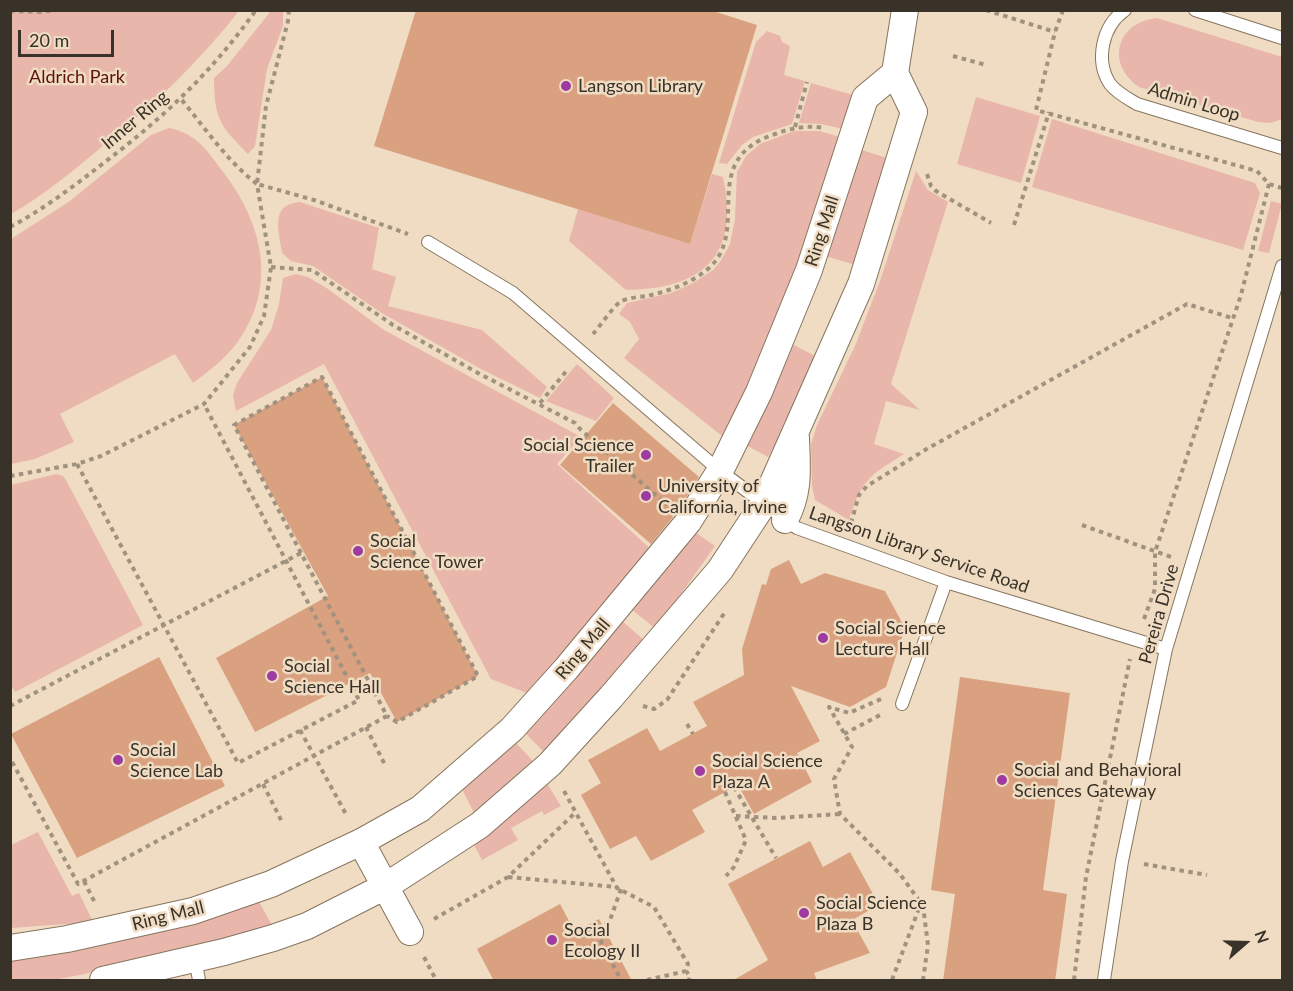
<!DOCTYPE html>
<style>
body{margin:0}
#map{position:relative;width:1293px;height:991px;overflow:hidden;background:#efdcc3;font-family:Lato,sans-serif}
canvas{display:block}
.frame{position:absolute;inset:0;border:12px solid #393228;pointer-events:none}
.north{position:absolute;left:1215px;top:913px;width:60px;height:60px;-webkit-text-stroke:4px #efdcc3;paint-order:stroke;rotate:70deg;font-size:16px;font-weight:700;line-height:24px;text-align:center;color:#393228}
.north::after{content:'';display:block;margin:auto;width:21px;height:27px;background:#393228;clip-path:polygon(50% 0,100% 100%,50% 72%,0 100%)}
.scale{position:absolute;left:18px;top:30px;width:96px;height:27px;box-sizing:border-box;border:3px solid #393228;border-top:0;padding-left:8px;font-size:18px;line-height:21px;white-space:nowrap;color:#393228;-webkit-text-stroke:4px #efdcc3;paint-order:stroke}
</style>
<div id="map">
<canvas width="1293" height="991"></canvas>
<div class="frame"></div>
<div class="north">N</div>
<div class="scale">20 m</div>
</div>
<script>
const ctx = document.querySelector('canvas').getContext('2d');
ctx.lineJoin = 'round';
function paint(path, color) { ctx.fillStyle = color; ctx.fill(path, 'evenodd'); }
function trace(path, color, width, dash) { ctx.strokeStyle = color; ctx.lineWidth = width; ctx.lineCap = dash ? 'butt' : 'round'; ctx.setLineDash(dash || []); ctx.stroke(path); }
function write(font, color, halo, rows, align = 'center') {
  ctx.font = font + ' Lato,sans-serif'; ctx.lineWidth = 5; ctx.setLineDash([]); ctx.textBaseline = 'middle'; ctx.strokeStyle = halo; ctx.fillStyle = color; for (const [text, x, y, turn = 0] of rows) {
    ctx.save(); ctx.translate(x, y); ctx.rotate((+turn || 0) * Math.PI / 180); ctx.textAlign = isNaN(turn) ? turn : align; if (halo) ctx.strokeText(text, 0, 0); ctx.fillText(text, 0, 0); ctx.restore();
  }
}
const green = new Path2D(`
 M 10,11 L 11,10 L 239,11 C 199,62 154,105 103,146 C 73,171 44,195 11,214 Z
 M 271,11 L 283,11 L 283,26 L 267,69 L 255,146 L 248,154 C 220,126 214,118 214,78 L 227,66 Z
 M 1157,18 L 1282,57 L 1282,119 L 1271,123 L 1258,122 L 1139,87 C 1105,63 1117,22 1157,18 Z
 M 767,31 L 780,36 L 782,42 L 790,46 L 784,75 L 805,81 L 792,124 L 753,137 L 742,145 L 727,164 L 719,163 L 756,42 Z
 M 811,83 L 853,95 L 843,129 L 821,124 L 799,123 Z
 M 976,97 L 1040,116 L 1021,183 L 957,164 Z
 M 1052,119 L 1255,183 L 1260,193 L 1243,250 L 1032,187 Z
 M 169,128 C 198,134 207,151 224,173 C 263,225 278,286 237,343 C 225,359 209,371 193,383 L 175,354 L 60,414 L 74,442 L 35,459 L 11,464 L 11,239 L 70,201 L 151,135 Z
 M 794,131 L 820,131 L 840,137 L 817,216 L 758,366 L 722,436 L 624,358 L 639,339 L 630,322 L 619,314 L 627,303 L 671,293 L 693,283 L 713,270 L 720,262 L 730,244 L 735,219 L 737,172 L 746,156 L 760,144 Z
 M 859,149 L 890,159 L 856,265 L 825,256 Z
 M 916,171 L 928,190 L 948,202 L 891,384 L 920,410 L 886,401 L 874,444 L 904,454 C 869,476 862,479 849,520 L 815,500 L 812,486 L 811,444 L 817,425 L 855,346 L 880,281 Z
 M 712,174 L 723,177 C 740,256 703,289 626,290 L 569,241 L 578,209 L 690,244 Z
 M 1271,201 L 1282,204 L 1269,253 L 1258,251 Z
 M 300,202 L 379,228 L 372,269 L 396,277 L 388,306 L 482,330 L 547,387 L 540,398 L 481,369 L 380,312 L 313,266 L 291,261 L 282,253 C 279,232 269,204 300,202 Z
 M 296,274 L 308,277 L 328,289 L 384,330 L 581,437 L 557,464 L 653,551 L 532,695 L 491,679 L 324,364 L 236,411 L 233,395 L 237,383 L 271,330 L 279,304 L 283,278 Z
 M 792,344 L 819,358 L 796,408 L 768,457 L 742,443 Z
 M 577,364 L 614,398 L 596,421 L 546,401 Z
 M 56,474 L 63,476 L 66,480 L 143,625 L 15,692 L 10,684 L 11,485 Z
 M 689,528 L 715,546 L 656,629 L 631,609 Z
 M 621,620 L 645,641 L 544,752 L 523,731 Z
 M 513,740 L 534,762 L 475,815 L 460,785 Z
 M 545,780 L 561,806 L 544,815 L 542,811 L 511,828 L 518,840 L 482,860 L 472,841 Z
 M 38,832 L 72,896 L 79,893 L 93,922 L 11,928 L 11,845 Z
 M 258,900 L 273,927 L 160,959 L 54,980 L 11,980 L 10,956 Z`);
const building = new Path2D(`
 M 416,10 L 710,10 L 757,25 L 690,244 L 374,146 Z
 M 322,377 L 478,676 L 397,722 L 370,673 L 255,732 L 216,658 L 328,596 L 234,425 Z
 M 613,403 L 699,477 L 682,504 L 672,515 L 673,517 L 651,544 L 560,465 Z
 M 789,560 L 801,584 L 825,573 L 885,591 L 905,628 L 886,687 L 850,707 L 791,686 L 820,741 L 797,753 L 812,782 L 754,814 L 738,785 L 692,810 L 705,832 L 651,861 L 636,836 L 610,849 L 581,795 L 601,783 L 588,760 L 647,728 L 660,751 L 707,726 L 693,702 L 744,675 L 742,649 L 762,584 L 766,585 L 771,569 Z
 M 159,657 L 225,786 L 77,858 L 11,734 Z
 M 960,677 L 1070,693 L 1043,890 L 1067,894 L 1055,981 L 943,981 L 955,894 L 931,890 Z
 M 810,841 L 823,867 L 850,852 L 879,905 L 852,920 L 870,953 L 814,973 L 817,981 L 732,981 L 768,960 L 728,884 Z
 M 560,904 L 575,932 L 599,919 L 632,981 L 494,981 L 477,949 Z`);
const path = new Path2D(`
 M 289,10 L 288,21 L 266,106 L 257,184 L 314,200 L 408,234
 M 986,10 L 1055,32
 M 1063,10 L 1055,32 L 1036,110 L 1257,171 L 1269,184 L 1282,188
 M 10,11 L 41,12 L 56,10
 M 953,56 L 986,65
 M 795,127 L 807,82
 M 927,174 L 931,186 L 936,191 L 991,223
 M 1014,225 L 1049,112
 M 10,227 C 44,209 74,186 105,162 C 164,117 212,72 256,10
 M 271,267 L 312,270 L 393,325 L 478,373 L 575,423 L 581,430 L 667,505
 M 593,334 C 601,325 612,308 620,302 C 626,298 639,297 647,296 C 669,291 692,283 709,268 C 752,229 696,160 775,134 C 791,128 807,125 824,128
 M 540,403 L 568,369
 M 77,464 L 238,763 L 359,700 L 204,404
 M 10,476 L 77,464 L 101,456 L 204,404 L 217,388 L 250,347 L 264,316 L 271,267 L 257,184 C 227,161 205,128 181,99
 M 851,523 L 859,495 L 867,486 L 925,450 L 1187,304 L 1232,318
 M 1082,525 L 1171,557
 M 301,553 L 234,425 L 322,377 L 478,676 L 397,722 L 387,716
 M 1144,619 L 1155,589 L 1155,552 L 1241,295 L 1269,184
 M 881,699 L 849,713 L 829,707 L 852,747 L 834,779 L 840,814 L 900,874 L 923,906 L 928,945 L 923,980
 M 643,706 L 654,709 L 667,700 L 725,612
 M 687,724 L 693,734
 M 366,727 L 386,767
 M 300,730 L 347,816
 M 844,734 L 882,714
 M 263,784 L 282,822
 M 564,791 L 617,888 L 654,907 L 688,964 L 686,971 L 690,976 L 689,980
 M 725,792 L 746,840 L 734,867 L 726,876
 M 736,816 L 776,818 L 840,814
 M 1144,864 L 1207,875
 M 508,877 L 616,887
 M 84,881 L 96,905
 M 621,889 L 609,923 L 595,930 L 621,980
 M 434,919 L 508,877 L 576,812
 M 424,957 L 436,980
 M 647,980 L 686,971
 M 892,980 L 921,903
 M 1074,980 L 1086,877 L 1130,659`);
const lane = new Path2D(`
 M 1125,10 C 1102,26 1095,61 1110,84 C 1117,93 1127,98 1137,104 L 1282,148
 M 1195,10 L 1282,38
 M 428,242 L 513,293 L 720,471 L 797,528 L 946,582 L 1166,649
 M 902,704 L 946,582
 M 195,959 L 199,980
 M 1104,980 L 1122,861 L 1166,649 L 1282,266`);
const street = new Path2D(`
 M 785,520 C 800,491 797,469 796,438
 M 361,842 L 410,932
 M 10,948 L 67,939 L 193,911 L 271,884 L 361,842 L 420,809 L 512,729 L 566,669 L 688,522 L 720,471 L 759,392 L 809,270 L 865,98 L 895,73
 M 103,980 L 224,952 L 273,938 L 307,926 L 386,886 L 480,825 L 550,764 L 611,697 L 720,570 L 764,503 L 861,284 L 914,112 L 895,73 L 905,10`);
const pathBridge = new Path2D(`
 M 10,706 L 301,553 L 387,716 L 78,884 L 10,758
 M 734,787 L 776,858`);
const markers = [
 [566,86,6,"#9e3ba1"],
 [646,455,6,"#9e3ba1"],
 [646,496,6,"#9e3ba1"],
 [358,551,6,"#9e3ba1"],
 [823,638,6,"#9e3ba1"],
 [272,676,6,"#9e3ba1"],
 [118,760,6,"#9e3ba1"],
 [700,771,6,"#9e3ba1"],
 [1002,780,6,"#9e3ba1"],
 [804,913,6,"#9e3ba1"],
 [552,940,6,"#9e3ba1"]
];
const parkNames = [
 ["Aldrich Park",77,77]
];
const poiNames = [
 ["Langson Library",578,86],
 ["Social Science",634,445,"right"],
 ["Trailer",634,466,"right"],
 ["University of",658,486],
 ["California, Irvine",658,507],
 ["Social",370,541],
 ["Science Tower",370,562],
 ["Social Science",835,628],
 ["Lecture Hall",835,649],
 ["Social",284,666],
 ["Science Hall",284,687],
 ["Social",130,750],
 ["Science Lab",130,771],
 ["Social Science",712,761],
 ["Plaza A",712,782],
 ["Social and Behavioral",1014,770],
 ["Sciences Gateway",1014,791],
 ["Social Science",816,903],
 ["Plaza B",816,924],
 ["Social",564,930],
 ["Ecology II",564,951]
];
const streetNames = [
 ["Admin Loop",1194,102,17],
 ["Inner Ring",135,120,-40],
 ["Ring Mall",822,231,-72],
 ["Langson Library Service Road",919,550,19],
 ["Pereira Drive",1159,614,-74],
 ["Ring Mall",583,649,-50],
 ["Ring Mall",168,916,-14]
];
paint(green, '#e9b6ac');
paint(building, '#d9a17f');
trace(lane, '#86755e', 14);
trace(street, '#86755e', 28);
trace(path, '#a0927f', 4, [4.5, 4.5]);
trace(lane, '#fff', 12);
trace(street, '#fff', 26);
trace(pathBridge, '#a0927f', 4, [4.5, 4.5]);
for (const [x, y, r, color] of markers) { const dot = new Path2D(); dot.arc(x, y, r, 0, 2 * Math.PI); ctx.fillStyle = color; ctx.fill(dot); trace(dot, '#efdcc3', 2); }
write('18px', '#5f1208', '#efdcc3', parkNames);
write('18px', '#393228', '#efdcc3', poiNames, 'left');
write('18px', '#393228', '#efdcc3', streetNames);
</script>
